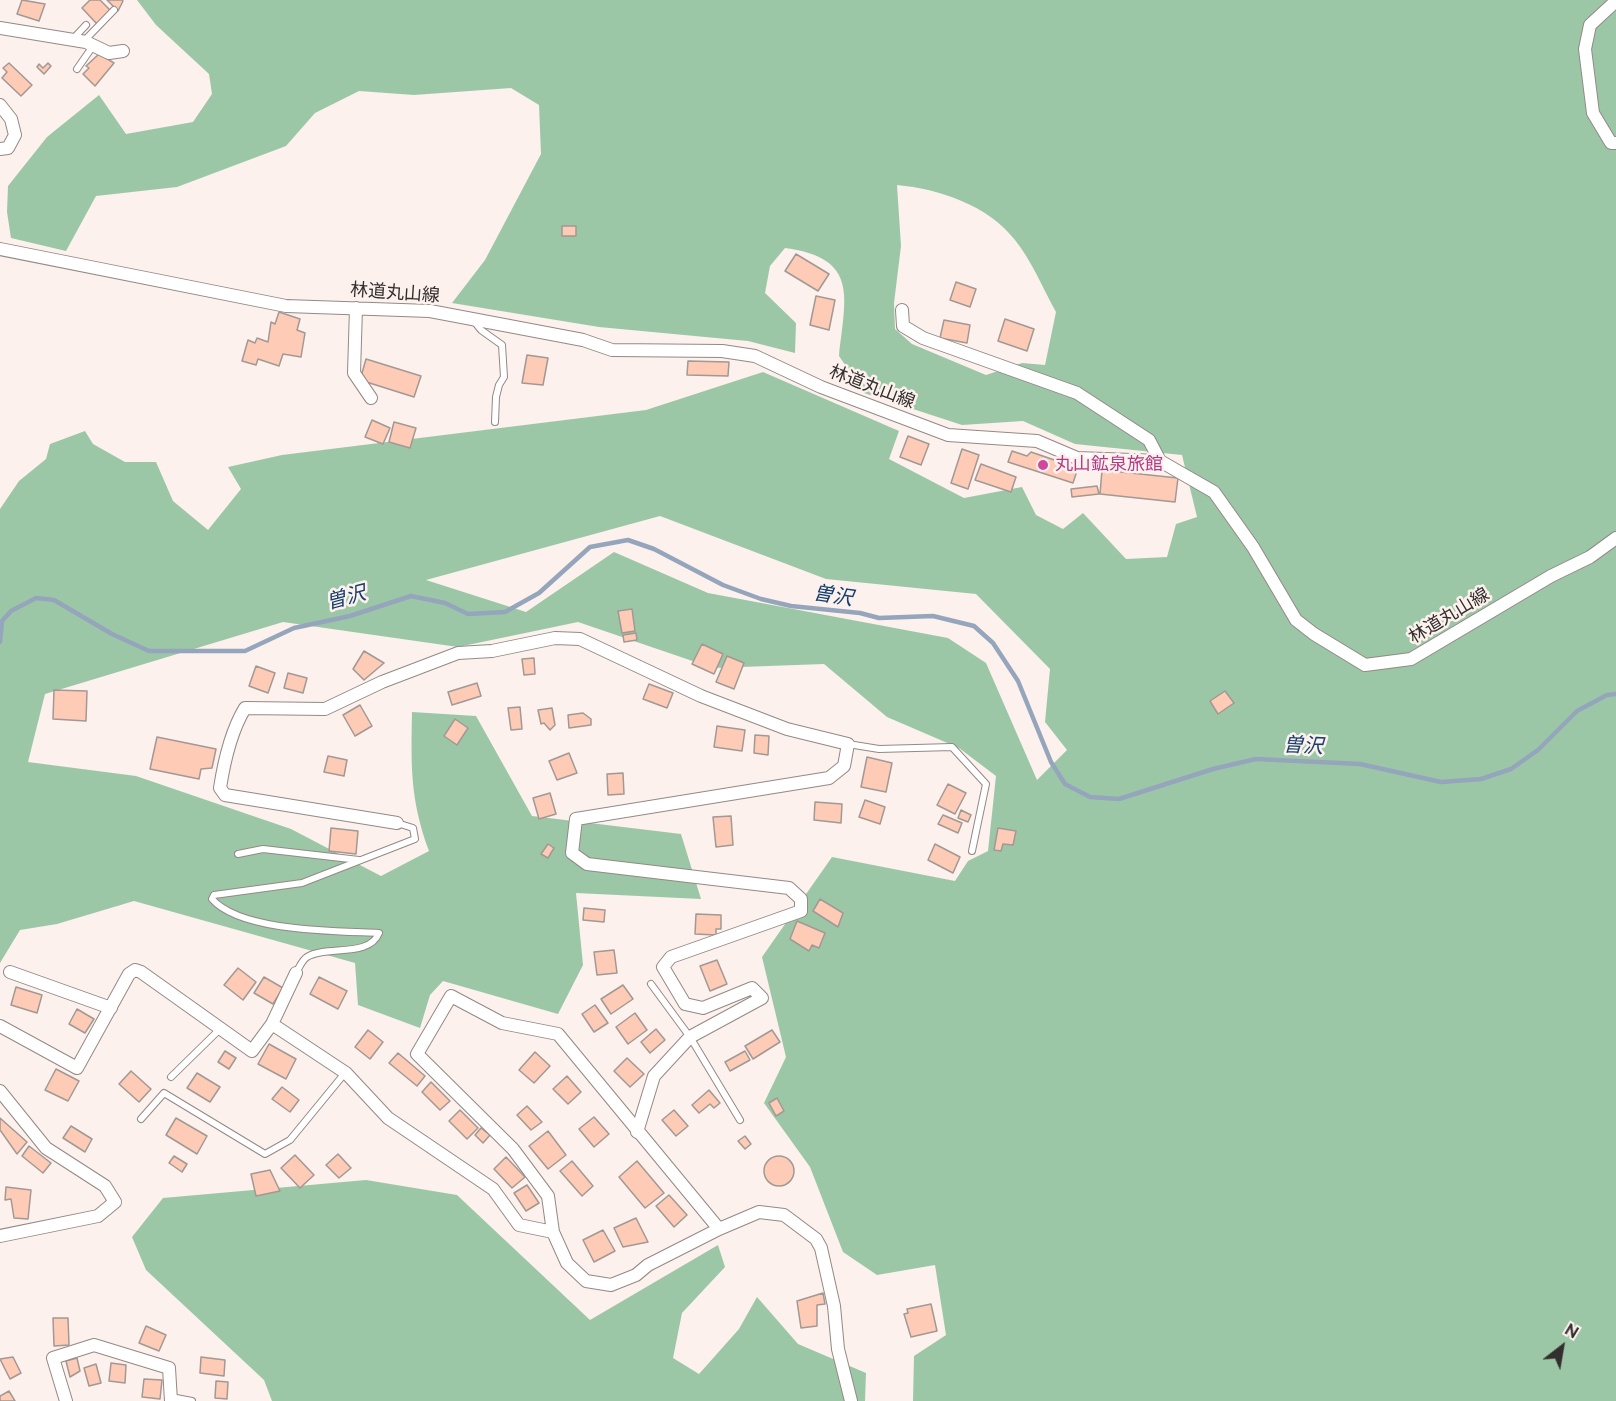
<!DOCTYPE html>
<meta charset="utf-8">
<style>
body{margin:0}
#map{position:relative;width:1616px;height:1401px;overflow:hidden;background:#fcf1ed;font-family:Raleway,sans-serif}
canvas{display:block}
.north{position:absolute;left:1532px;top:1317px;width:60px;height:60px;-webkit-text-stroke:4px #fcf1ed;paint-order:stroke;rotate:31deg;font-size:16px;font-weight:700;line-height:24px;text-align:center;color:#332f2e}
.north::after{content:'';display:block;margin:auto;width:21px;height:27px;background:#332f2e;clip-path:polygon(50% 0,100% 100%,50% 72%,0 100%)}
</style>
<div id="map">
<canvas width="1616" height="1401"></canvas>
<div class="north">N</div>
</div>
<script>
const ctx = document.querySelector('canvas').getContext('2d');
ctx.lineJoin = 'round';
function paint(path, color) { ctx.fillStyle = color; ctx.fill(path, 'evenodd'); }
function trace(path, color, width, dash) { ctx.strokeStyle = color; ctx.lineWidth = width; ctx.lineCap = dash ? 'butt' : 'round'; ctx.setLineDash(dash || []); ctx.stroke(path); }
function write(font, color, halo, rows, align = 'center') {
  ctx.font = font + ' Raleway,"Noto Sans JP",sans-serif'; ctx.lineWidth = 5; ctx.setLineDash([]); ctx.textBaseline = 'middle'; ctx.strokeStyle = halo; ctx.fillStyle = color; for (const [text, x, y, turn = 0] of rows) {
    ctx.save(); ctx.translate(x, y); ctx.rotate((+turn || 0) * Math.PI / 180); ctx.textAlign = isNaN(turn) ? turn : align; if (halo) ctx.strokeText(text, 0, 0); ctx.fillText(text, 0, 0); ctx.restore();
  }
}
const forest = new Path2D(`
 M 137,0 L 1616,0 L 1616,1401 L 913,1401 L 914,1356 L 946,1335 L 935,1265 L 877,1275 L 843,1252 L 810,1167 L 764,1103 L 786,1057 L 762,957 L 832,857 L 955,881 L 968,861 L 988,851 L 996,776 L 959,748 L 887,717 L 824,664 L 713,668 L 578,622 L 458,647 L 283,622 L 45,694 L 28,762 L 136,776 L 291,829 L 381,876 L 429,851 C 410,800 411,766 412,712 L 476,716 L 532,816 L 681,834 L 701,899 L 576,893 L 583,965 L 558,1014 L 443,981 L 430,995 L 420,1028 L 358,1005 L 355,963 L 134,901 L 57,924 L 20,930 L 0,963 L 0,509 L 19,481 L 46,459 L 50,444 L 85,431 L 93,444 L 125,462 L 156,462 L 173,501 L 208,530 L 241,489 L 228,467 L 282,455 L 646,410 L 763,372 L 899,431 L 889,459 L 964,498 L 1022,487 L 1036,515 L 1063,529 L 1083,513 L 1126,559 L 1167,557 L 1176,524 L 1197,517 L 1182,455 L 1075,444 L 1023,421 L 962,425 L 864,393 L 839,356 C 845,298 860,258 785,248 L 770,266 L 765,293 L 796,323 L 795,353 L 748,341 L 599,327 L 452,303 L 485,260 L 541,154 L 539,105 L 511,88 L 414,95 L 359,91 L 315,113 L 286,146 L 177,187 L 96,196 L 66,251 L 11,238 L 7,212 L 8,186 L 47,137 L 99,95 L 126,134 L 193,122 L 212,94 L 209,74 L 156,25 ZM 897,185 C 939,189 988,205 1015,240 C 1032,261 1043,289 1056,312 L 1045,365 L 1022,363 L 986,375 L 912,344 L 895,329 L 894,303 L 901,246 ZM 660,516 L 826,579 L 976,594 L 1050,669 L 1045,722 L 1067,750 L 1037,780 L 986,663 L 948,638 L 708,593 L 614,552 L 526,612 L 426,580 Z
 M 366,1180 L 457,1195 L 590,1320 L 718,1245 L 725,1267 L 682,1313 L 673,1358 L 699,1374 L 739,1329 L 757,1297 L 798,1344 L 866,1373 L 865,1401 L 272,1401 L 264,1380 L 146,1270 L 132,1237 L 163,1198 Z`);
const stream = new Path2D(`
 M 0,642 L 2,621 L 11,611 L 36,598 L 54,600 L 112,634 L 149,651 L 245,651 L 294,628 L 350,616 L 411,596 L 445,603 L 468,614 L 505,612 L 539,593 L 590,547 L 628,540 L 654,549 L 723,585 L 761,599 L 791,606 L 860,613 L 879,618 L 933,616 L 974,626 L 993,643 L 1018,681 L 1051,762 L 1065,784 L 1090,797 L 1119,799 L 1213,769 L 1256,759 L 1360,764 L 1441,782 L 1481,779 L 1511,769 L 1538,750 L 1577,711 L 1607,695 L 1616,694`);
const building = new Path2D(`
 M 22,0 L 45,4 L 39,21 L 17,14 Z
 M 90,0 L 100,0 L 111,11 L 97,24 L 82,8 Z
 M 107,0 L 122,0 L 123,1 L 118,11 Z
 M 99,54 L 114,63 L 95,86 L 83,74 L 89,68 L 86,66 Z
 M 9,63 L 32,85 L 21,96 L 2,78 L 7,72 L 3,68 Z
 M 48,63 L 51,66 L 44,74 L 37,67 L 39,64 L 43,68 Z
 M 562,226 L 576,226 L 576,236 L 562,236 Z
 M 796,254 L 829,274 L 818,291 L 785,271 Z
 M 956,282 L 976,289 L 970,307 L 950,300 Z
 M 816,296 L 835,300 L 829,330 L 810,325 Z
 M 279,312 L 300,319 L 297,330 L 305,333 L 301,357 L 283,354 L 279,366 L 258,359 L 256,365 L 242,361 L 248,340 L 255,343 L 257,338 L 268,342 L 271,322 L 275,324 Z
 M 1005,319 L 1034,329 L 1027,351 L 998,341 Z
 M 944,320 L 970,325 L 967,343 L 940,338 Z
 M 527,355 L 548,358 L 543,385 L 522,383 Z
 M 366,359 L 421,376 L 414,397 L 360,380 Z
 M 688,361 L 729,362 L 728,376 L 687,375 Z
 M 372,420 L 390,428 L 383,444 L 365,437 Z
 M 394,422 L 416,428 L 410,448 L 389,442 Z
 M 908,436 L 929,444 L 921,465 L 900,457 Z
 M 962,449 L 979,455 L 968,489 L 951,483 Z
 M 1012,451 L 1027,456 L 1031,452 L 1078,468 L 1073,483 L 1008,462 Z
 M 981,464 L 1016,477 L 1011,492 L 975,480 Z
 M 1102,470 L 1178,478 L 1175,502 L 1100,494 Z
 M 1097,486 L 1099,494 L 1072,497 L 1071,489 Z
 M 632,609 L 635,631 L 622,633 L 618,611 Z
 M 636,633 L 637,640 L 624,642 L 623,635 Z
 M 702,644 L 723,654 L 714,674 L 692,664 Z
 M 364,651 L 384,663 L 364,680 L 353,669 Z
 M 727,656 L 744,663 L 734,689 L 716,682 Z
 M 534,658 L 535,674 L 524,675 L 522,659 Z
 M 256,666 L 275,673 L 268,693 L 249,686 Z
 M 288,673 L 307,678 L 303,693 L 284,688 Z
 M 477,683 L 481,696 L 452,705 L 448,692 Z
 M 649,684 L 673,693 L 667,708 L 643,699 Z
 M 54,690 L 87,691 L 86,721 L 53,719 Z
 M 1225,691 L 1234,703 L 1218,714 L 1210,701 Z
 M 360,705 L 372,726 L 355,736 L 343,715 Z
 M 520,707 L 522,729 L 511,730 L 508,708 Z
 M 552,708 L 555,725 L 550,730 L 544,723 L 541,724 L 538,710 Z
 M 583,713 L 591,719 L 591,725 L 569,728 L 568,715 Z
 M 455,719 L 468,728 L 457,745 L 444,736 Z
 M 717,726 L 745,730 L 742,751 L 714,747 Z
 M 755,735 L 769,736 L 768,755 L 754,753 Z
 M 157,737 L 216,749 L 212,768 L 201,769 L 199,779 L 150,769 Z
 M 569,753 L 577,773 L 557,780 L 549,761 Z
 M 328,756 L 347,760 L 344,776 L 324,772 Z
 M 867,757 L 892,763 L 886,792 L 861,787 Z
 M 623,773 L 624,794 L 608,795 L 607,774 Z
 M 948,784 L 966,793 L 955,814 L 937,805 Z
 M 550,793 L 556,814 L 539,819 L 533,798 Z
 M 865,800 L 885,807 L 880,824 L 859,817 Z
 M 815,802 L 842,804 L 841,823 L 814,820 Z
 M 961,810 L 971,815 L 968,822 L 958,818 Z
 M 943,815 L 962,823 L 958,833 L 938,824 Z
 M 731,816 L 733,845 L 716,847 L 713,817 Z
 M 331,828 L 358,831 L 356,854 L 329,851 Z
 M 998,828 L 1016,831 L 1013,845 L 1003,844 L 1001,851 L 994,850 Z
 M 548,844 L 554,848 L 548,858 L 541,854 Z
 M 935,844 L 960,857 L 953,873 L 928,860 Z
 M 820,899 L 843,913 L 838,927 L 813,911 Z
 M 584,908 L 605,910 L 604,922 L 583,920 Z
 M 696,914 L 721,915 L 721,929 L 716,929 L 716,935 L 695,934 Z
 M 797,921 L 825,933 L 819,948 L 812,945 L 809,951 L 790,939 Z
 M 614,950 L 617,973 L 597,975 L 594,952 Z
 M 717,960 L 727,984 L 710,991 L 700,966 Z
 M 238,968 L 256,982 L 243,1000 L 224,985 Z
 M 264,977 L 283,988 L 273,1004 L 254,993 Z
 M 319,977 L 347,991 L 338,1009 L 310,994 Z
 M 623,985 L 633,999 L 611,1014 L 601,999 Z
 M 16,987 L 42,995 L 37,1013 L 11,1005 Z
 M 595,1005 L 608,1023 L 594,1032 L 582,1014 Z
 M 77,1009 L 94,1019 L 85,1033 L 69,1024 Z
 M 635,1013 L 647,1030 L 628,1044 L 616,1027 Z
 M 656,1029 L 665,1040 L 650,1053 L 641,1042 Z
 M 368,1030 L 383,1042 L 370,1059 L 355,1047 Z
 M 772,1030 L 780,1042 L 753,1059 L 745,1046 Z
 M 269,1044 L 296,1059 L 286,1079 L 258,1064 Z
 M 225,1051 L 236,1058 L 229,1069 L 218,1062 Z
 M 745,1051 L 750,1060 L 730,1071 L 725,1062 Z
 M 535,1052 L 550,1066 L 534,1083 L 519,1070 Z
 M 398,1053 L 425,1076 L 417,1086 L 389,1063 Z
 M 627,1058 L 644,1074 L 630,1087 L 614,1071 Z
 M 56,1069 L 79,1081 L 68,1101 L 45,1090 Z
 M 131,1071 L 151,1089 L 139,1102 L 119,1084 Z
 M 197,1073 L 220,1087 L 210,1102 L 187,1088 Z
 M 567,1076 L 581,1092 L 568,1104 L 553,1089 Z
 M 431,1082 L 450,1101 L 440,1110 L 422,1092 Z
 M 282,1087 L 299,1100 L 290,1112 L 272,1099 Z
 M 709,1090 L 720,1103 L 714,1108 L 710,1104 L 699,1113 L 692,1105 Z
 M 777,1098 L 784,1111 L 776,1116 L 769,1103 Z
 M 527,1106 L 542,1122 L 531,1130 L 517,1115 Z
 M 460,1110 L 478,1128 L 467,1139 L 449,1121 Z
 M 674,1110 L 688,1126 L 676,1136 L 662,1120 Z
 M 594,1117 L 609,1134 L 594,1147 L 579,1129 Z
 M 0,1118 L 27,1142 L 17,1154 L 0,1130 Z
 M 176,1118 L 207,1136 L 197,1154 L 166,1135 Z
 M 71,1126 L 92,1139 L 85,1152 L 63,1138 Z
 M 481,1128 L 490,1135 L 483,1143 L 475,1135 Z
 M 548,1131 L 566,1155 L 548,1169 L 529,1146 Z
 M 745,1136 L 751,1144 L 745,1149 L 738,1141 Z
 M 29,1146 L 51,1163 L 43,1173 L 22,1156 Z
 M 338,1154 L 351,1168 L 339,1178 L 326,1165 Z
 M 295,1155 L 314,1175 L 300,1188 L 281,1168 Z
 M 174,1156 L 187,1164 L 182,1172 L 169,1163 Z
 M764 1171a15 15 0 1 1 30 0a15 15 0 1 1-30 0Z
 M 506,1157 L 525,1177 L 512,1188 L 494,1169 Z
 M 572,1161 L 593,1186 L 582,1196 L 560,1171 Z
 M 637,1161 L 664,1193 L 645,1208 L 619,1177 Z
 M 270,1170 L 280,1191 L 256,1196 L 251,1174 Z
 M 527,1185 L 539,1203 L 526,1211 L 514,1193 Z
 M 6,1187 L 31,1190 L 28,1219 L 14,1218 L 11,1199 L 5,1200 Z
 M 669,1195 L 687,1215 L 674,1227 L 656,1206 Z
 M 636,1218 L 648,1242 L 623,1247 L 614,1228 Z
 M 603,1230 L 615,1251 L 594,1262 L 583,1240 Z
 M 823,1293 L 825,1304 L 817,1305 L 817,1326 L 801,1328 L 797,1301 Z
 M 931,1304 L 937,1331 L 911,1337 L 904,1314 L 908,1313 L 907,1309 Z
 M 53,1318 L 68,1318 L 69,1345 L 54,1346 Z
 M 146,1326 L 166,1335 L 159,1351 L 139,1343 Z
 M 13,1357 L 21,1373 L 10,1379 L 0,1359 Z
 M 201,1357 L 225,1360 L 224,1376 L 200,1373 Z
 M 77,1358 L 80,1371 L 70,1377 L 66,1361 Z
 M 111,1363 L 126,1365 L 125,1383 L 109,1381 Z
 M 96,1364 L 101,1383 L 89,1386 L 84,1368 Z
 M 144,1379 L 162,1380 L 160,1399 L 142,1397 Z
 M 216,1381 L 228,1382 L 227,1399 L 215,1398 Z
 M 9,1391 L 15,1401 L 0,1401 L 0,1396 Z`);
const lane = new Path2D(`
 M 72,40 L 86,25
 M 83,42 L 114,10
 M 77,69 L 93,46
 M 473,320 L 481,330 L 502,345 L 504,377 L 499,385 L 496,397 L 495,422
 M 848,744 L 879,749 L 952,747 L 986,784 L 972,851
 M 238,854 L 263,849 L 359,860
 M 296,973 C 299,968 302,960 307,957 C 327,945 369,958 379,933 C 337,931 241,932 212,899 L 214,895 L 302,883 L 415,839 L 413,828 L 397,823
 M 651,984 L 690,1037 L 740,1120
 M 171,1077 L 220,1029
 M 141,1119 L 164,1093 L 265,1154 L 290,1140 L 345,1073
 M 171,1397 L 192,1401`);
const street = new Path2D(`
 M 1616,1 L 1590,25 L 1585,49 L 1593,113 L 1611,143 L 1616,143
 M 0,28 L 86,42 L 109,53 L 123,51
 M 0,105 L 11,119 L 15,135 L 8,148 L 0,149
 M 0,249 L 286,306 L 430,311 L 583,340 L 612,350 L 722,351 L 755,356 L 821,387 L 948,435 L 1037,441 L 1077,458 L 1160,461 L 1214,492 L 1253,547 L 1296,620 L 1314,634 L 1365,665 L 1411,659 L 1551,576 L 1590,557 L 1616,538
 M 356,308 L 354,373 L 371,398
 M 902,310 L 903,326 L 923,338 L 1077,393 L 1149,440 L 1160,461
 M 397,823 L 225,795 L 220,788 C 224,762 231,731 245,708 L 325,709 L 382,682 L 458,653 L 492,651 L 555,638 L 580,639 L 701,696 L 787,729 L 848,744 L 844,766 L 829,778 L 576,819 L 572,853 L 587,864 L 789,888 L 801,899 L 801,911 L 671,957 L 663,967 L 685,1004 L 703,1008 L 752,988 L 762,998 L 690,1037 L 654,1076 L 637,1132
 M 10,972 L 111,1008
 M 272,1024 L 296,973
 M 0,1026 L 77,1068 L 129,974 L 135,970 L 141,972 L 252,1051 L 272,1024 L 346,1073 L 388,1118 L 493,1189 L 519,1225 L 553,1232
 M 0,1091 L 46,1148 L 105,1186 L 115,1202 L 98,1216 L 0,1236
 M 719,1229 L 558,1034 L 502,1023 L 451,996 L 417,1054 L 513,1149 L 548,1196 L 553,1232 L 567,1263 L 586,1281 L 611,1285 L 636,1275 L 648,1265 L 719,1229 L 759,1212 L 784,1215 L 816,1239 L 821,1248 L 834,1306 L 838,1349 L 851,1401
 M 66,1401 L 53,1358 L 94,1345 L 169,1368 L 171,1401`);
const markers = [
 [1043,465,6,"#d1479c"]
];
const streetNames = [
 ["林道丸山線",395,293,4],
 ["林道丸山線",872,387,21],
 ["林道丸山線",1449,616,-31]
];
const hotelNames = [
 ["丸山鉱泉旅館",1055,465]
];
const waterNames = [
 ["曽沢",833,596,9],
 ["曽沢",346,598,-15],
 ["曽沢",1303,746,3]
];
paint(forest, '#9cc7a7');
trace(stream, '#95a5bb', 4.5);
paint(building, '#fecbb6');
trace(building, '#a29894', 1.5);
trace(lane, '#938986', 8);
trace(street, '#938986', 14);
trace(lane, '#fff', 6);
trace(street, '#fff', 12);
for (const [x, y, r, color] of markers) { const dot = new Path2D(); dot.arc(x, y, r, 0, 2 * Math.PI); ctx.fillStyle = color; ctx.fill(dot); trace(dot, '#fcf1ed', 2); }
write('18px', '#332f2e', '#fcf1ed', streetNames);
write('18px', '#b23c85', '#fcf1ed', hotelNames, 'left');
write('italic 20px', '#163e6e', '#fcf1ed', waterNames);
</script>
